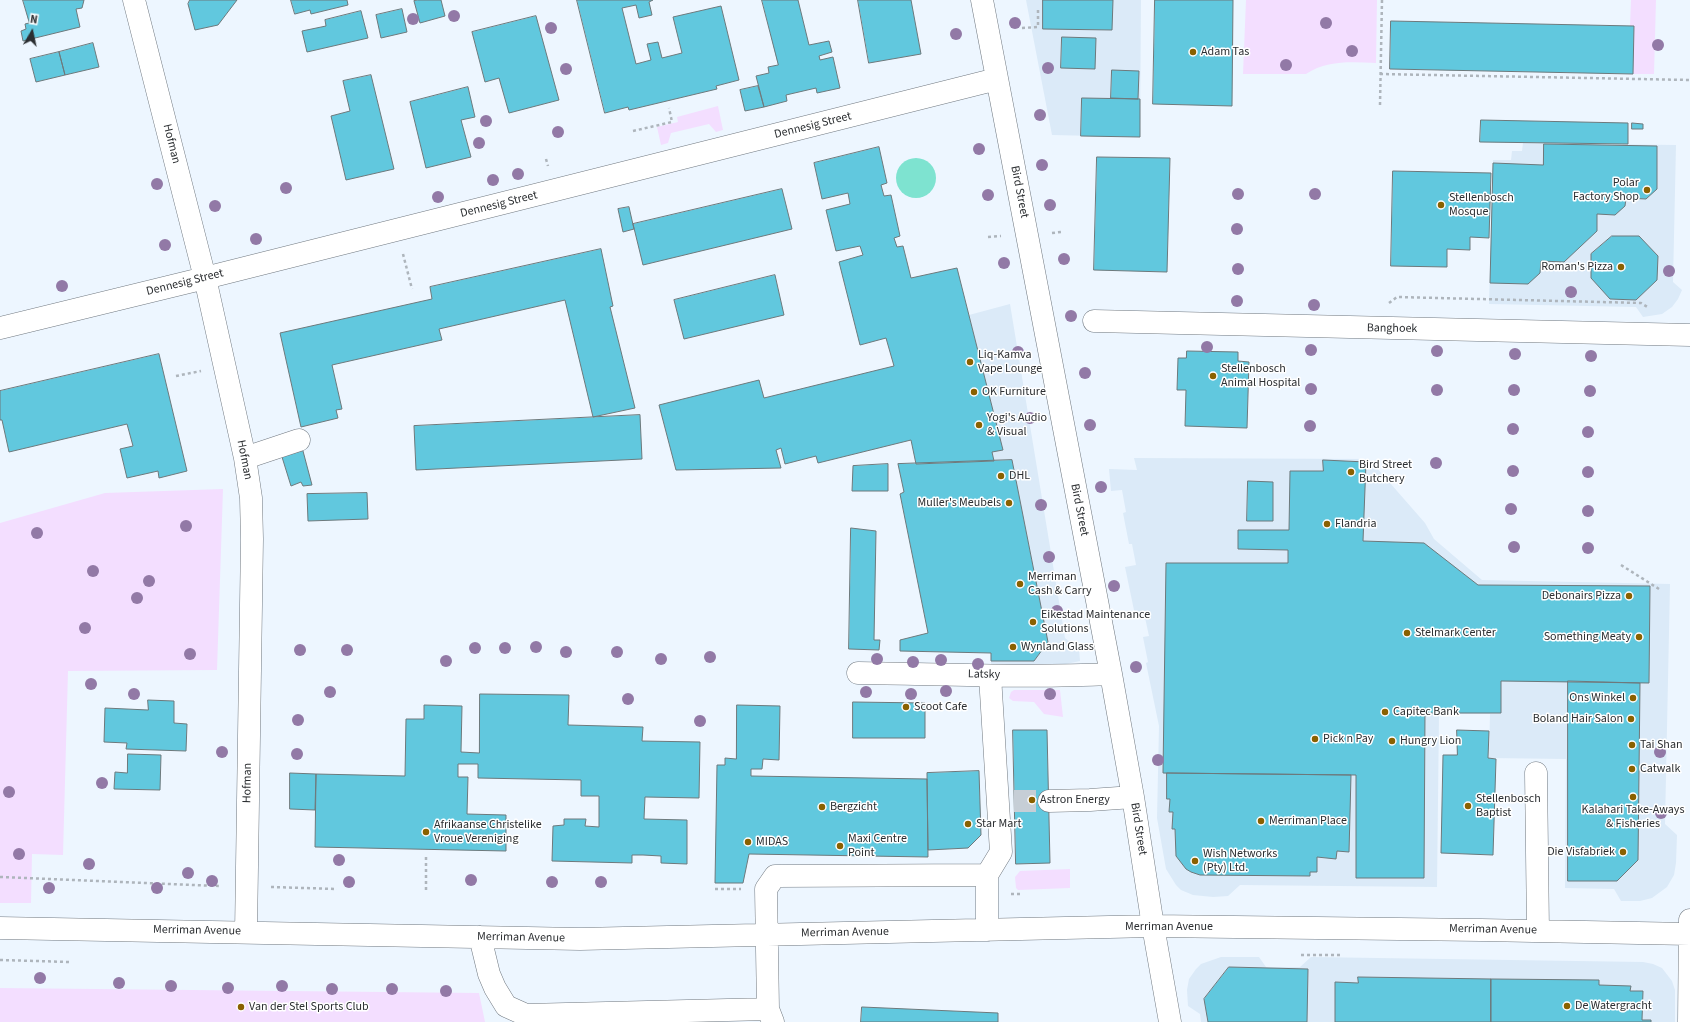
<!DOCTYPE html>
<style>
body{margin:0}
#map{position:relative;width:1690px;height:1022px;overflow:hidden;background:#edf6ff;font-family:"Source Sans 3",sans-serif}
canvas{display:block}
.north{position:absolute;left:12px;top:12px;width:40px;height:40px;-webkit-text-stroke:3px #fff;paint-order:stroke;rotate:9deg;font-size:11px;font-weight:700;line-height:16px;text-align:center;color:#2b2e31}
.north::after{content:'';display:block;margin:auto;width:14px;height:18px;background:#2b2e31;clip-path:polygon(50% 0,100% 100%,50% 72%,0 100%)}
</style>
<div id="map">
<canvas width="1690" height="1022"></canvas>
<div class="north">N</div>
</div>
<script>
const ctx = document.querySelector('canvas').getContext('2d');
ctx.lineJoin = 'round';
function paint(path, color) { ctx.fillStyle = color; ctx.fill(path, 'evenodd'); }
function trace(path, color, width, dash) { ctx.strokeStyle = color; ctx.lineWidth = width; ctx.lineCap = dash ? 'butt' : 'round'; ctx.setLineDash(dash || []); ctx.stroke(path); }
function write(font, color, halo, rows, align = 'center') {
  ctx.font = font + ' "Source Sans 3",sans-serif'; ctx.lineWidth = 3; ctx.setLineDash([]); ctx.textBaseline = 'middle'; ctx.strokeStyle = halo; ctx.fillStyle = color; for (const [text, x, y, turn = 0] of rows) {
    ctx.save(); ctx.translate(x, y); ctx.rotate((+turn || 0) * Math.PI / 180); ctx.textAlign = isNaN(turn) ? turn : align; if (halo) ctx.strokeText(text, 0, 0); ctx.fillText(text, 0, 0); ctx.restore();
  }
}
const built = new Path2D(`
 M 1026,0 L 1141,0 L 1140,137 L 1052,135 Z
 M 1523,143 L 1676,145 L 1673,282 L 1682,290 L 1678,299 L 1672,307 L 1662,314 L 1643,317 L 1636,307 L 1489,304 L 1493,160 L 1511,160 L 1512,151 L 1522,151 Z
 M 1010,304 L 1065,638 L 1079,649 L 1080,661 L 1061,665 L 1037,666 L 991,664 L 991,661 L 1034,661 L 1048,642 L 1012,460 L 994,461 L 992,452 L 1003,450 L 969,315 Z
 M 1134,458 L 1369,459 L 1425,523 L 1434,539 L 1482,580 L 1670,584 L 1665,824 L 1677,835 L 1676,863 L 1674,875 L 1667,887 L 1652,898 L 1640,901 L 1621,901 L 1614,889 L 1565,888 L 1566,759 L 1489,758 L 1490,714 L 1439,714 L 1437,887 L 1240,885 L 1228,896 L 1213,897 L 1193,895 L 1181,890 L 1176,885 L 1166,869 L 1157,818 L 1159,726 L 1146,663 L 1148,662 L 1143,637 L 1149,636 L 1144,613 L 1135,615 L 1125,567 L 1136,565 L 1132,544 L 1129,544 L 1123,513 L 1126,512 L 1122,490 L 1111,491 L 1109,469 L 1137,470 Z
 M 1221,957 L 1259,957 L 1266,967 L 1300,967 L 1311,957 L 1643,962 L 1653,964 L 1662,968 L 1672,981 L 1675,990 L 1675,1022 L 1201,1022 L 1200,1014 L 1188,1006 L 1187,990 L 1189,979 L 1196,969 L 1201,964 Z`);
const green = new Path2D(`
 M 1246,0 L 1377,0 L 1376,63 C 1351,62 1327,60 1306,74 L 1243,74 Z
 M 1631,0 L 1656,0 L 1654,74 L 1633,74 L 1630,26 Z
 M 718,106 L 723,130 L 716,132 L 709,124 L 671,133 L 668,143 L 661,145 L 657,127 L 678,122 L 677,117 Z
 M 223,489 L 217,670 L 68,671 L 63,855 L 32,854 L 31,903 L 0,903 L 0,523 L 105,493 Z
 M 1014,690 L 1060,690 L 1063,717 L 1044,714 L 1034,702 L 1013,701 L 1009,698 L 1011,692 Z
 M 1070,869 L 1070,888 L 1018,890 L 1016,888 L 1015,877 L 1020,871 Z
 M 0,988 L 479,993 L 485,1022 L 0,1022 Z`);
const water = new Path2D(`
 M896 178a20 20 0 1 1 40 0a20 20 0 1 1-40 0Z`);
const building = new Path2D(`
 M 23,0 L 84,0 L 82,8 L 76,9 L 80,27 L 23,41 L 21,31 L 26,29 L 25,24 L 29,23 Z
 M 190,0 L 237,0 L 218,25 L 195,30 L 188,4 Z
 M 291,0 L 347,0 L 348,5 L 311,14 L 310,10 L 295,14 Z
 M 418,0 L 441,0 L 445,16 L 420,23 L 414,1 Z
 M 577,0 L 653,0 L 649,2 L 652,15 L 639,18 L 636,5 L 622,8 L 636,64 L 651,60 L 647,44 L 658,42 L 662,58 L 682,53 L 673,17 L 721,6 L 739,80 L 716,86 L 717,89 L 629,110 L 628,107 L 605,113 Z
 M 762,0 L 798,0 L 809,45 L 829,41 L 832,52 L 819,56 L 820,60 L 833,57 L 840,88 L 817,93 L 816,88 L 786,95 L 787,101 L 764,107 L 756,76 L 769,73 L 768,67 L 778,65 Z
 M 858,0 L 911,0 L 921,54 L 869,63 Z
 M 1043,0 L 1113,0 L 1112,30 L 1043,29 Z
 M 1155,0 L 1233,0 L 1232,106 L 1153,104 Z
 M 402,9 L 407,32 L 381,38 L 376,15 Z
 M 361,11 L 368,38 L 307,52 L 302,31 L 326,26 L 325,20 Z
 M 536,16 L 559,100 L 509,113 L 499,78 L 485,82 L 472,32 Z
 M 1391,21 L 1634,26 L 1633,74 L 1390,69 Z
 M 1062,37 L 1096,38 L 1095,69 L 1061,68 Z
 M 93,43 L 99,67 L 65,75 L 59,52 Z
 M 59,52 L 65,75 L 36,82 L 30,59 Z
 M 1112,70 L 1139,71 L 1138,99 L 1111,98 Z
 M 371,75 L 394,169 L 346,180 L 331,116 L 350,111 L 343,81 Z
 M 758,86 L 764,107 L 745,111 L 740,90 Z
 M 468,87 L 475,117 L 461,120 L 471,157 L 426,168 L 410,102 Z
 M 1082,98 L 1140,99 L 1140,137 L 1081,136 Z
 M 1481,120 L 1628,123 L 1628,144 L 1480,142 Z
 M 1632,123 L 1643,124 L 1643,129 L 1632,129 Z
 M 1544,144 L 1657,146 L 1657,189 L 1646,199 L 1626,198 L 1625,206 L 1615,215 L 1597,214 L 1597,231 L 1564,262 L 1541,261 L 1540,273 L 1528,284 L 1490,283 L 1493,163 L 1543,165 Z
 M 879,147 L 887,183 L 881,185 L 884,196 L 891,195 L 900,236 L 894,238 L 897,247 L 903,246 L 911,278 L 957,268 L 1003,450 L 992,452 L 994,461 L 916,464 L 911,440 L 818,463 L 816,456 L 785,464 L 781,448 L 776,450 L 781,468 L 676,470 L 659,405 L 759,380 L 764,398 L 894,366 L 886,338 L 860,345 L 839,262 L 863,255 L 860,246 L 836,251 L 826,210 L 850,204 L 848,193 L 822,199 L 814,163 Z
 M 1097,157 L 1170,158 L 1167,272 L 1094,270 Z
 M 1393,171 L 1491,173 L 1489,238 L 1470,237 L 1470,250 L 1447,249 L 1447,267 L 1391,266 Z
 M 782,189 L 792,229 L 643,265 L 633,224 Z
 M 629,207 L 634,229 L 623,232 L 618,209 Z
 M 1612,236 L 1639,236 L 1658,256 L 1657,280 L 1636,300 L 1610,299 L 1591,278 L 1591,254 Z
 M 601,249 L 613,306 L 610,307 L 635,408 L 593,417 L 565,300 L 439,329 L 442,340 L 332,365 L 342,409 L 336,410 L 338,418 L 301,427 L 280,333 L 432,299 L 430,287 Z
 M 775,275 L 784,315 L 684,339 L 674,300 Z
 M 1187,351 L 1238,352 L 1238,361 L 1249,362 L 1247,428 L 1185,426 L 1186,390 L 1177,390 L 1178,358 L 1186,358 Z
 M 159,354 L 187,471 L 159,478 L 158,471 L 127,478 L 120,449 L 133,446 L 127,424 L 9,452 L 2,420 L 0,420 L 0,391 Z
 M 640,415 L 642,459 L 416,470 L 414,426 Z
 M 303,451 L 312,485 L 303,486 L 301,482 L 291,486 L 282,457 Z
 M 1012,460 L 1048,642 L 1034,661 L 991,661 L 991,653 L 900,651 L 900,640 L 928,633 L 900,494 L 904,492 L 898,464 Z
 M 1323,460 L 1366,462 L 1363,541 L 1424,543 L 1478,585 L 1650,586 L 1649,683 L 1501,681 L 1501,713 L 1425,713 L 1424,878 L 1356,878 L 1356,775 L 1163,773 L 1166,563 L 1288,563 L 1288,550 L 1238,549 L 1238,530 L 1289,530 L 1290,471 L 1323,471 Z
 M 888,464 L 888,491 L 852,491 L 853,466 Z
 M 1248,481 L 1273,482 L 1273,521 L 1247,521 Z
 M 367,493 L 368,519 L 308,521 L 307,494 Z
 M 851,528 L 876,531 L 874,640 L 880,640 L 879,650 L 849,649 Z
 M 1568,681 L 1640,683 L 1638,860 L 1617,881 L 1568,881 Z
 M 480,694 L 569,695 L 568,725 L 643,727 L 642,741 L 700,742 L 699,798 L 645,797 L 644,819 L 687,820 L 687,864 L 661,863 L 661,856 L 643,855 L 632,855 L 632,863 L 552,861 L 553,826 L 564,825 L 564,819 L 586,819 L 585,826 L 599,827 L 599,796 L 581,796 L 581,780 L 478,778 L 478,764 L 458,764 L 458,777 L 468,777 L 467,814 L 506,815 L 506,851 L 315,847 L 316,774 L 405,776 L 406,719 L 424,719 L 424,705 L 462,706 L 461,752 L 479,753 Z
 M 148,700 L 174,701 L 174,723 L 187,724 L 186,751 L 126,749 L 127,743 L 104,742 L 105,708 L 148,710 Z
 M 853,702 L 925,703 L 925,738 L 853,738 Z
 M 737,705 L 780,706 L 779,760 L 763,759 L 762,769 L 751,769 L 751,776 L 927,779 L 928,857 L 749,854 L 743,883 L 715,883 L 717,765 L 725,765 L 725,758 L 736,759 Z
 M 1013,730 L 1047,730 L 1050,863 L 1016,864 Z
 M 1457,730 L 1489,731 L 1488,758 L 1496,759 L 1493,855 L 1441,853 L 1443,755 L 1457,755 Z
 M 128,754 L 161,755 L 160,790 L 114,789 L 115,772 L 127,773 Z
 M 979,771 L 981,835 L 968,848 L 928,850 L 927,773 Z
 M 290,773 L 316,774 L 315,810 L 290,809 Z
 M 1167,773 L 1351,775 L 1349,852 L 1337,851 L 1336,859 L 1317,857 L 1317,872 L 1310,872 L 1310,876 L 1200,875 L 1191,872 L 1186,869 L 1176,856 L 1175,829 L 1172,829 L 1173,812 L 1169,812 L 1170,799 L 1167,799 Z
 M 1229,967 L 1308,969 L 1307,1022 L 1208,1022 L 1204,999 Z
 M 1358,977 L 1491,979 L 1491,1022 L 1335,1022 L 1335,982 L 1358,983 Z
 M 1491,979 L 1599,980 L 1599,985 L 1631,986 L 1630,991 L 1643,991 L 1642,1020 L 1651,1020 L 1651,1022 L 1491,1022 Z
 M 862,1007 L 998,1013 L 998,1022 L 861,1022 Z`);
const minorTunnel = new Path2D(`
 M 1014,801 L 1049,801`);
const path = new Path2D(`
 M 1022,28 L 1038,27 L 1038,10
 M 1380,74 L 1690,80
 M 1380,105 L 1382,0
 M 633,131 L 672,122 L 669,108
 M 546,159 L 548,166
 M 1052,233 L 1061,232
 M 988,237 L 1001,236
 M 403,254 L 412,289
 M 1389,303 L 1397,297 L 1641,303 L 1649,308
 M 176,376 L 201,371
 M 1621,565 L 1659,589
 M 0,877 L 219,886
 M 271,887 L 337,889
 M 715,889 L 741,889
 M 426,890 L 426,854
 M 1011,894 L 1022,894
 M 1301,955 L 1340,955
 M 0,960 L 70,962`);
const minor = new Path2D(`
 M 134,0 L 205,278 L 245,458 L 251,498 L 252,539 L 246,932
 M 982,0 L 1111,674 L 1133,797 L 1153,926 L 1170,1022
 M 1094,321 L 1690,335
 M 0,328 L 205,278 L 997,79
 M 245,458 L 299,440
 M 858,673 C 942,674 1026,678 1111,674
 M 1536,773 L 1538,931
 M 1049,801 L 1090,800 L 1133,797
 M 0,928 L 580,939 L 1153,926 L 1481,930 L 1690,934
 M 987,930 L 987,875 L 1001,852 L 990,676
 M 480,937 L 489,974 L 495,988 L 506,1006 L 526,1015 L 768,1009
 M 773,1022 L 768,1009 L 766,889 L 775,876 L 987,875
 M 1689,1022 L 1690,920`);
const trees = [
 [454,16],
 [413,19],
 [1015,23],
 [1326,23],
 [551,28],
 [956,34],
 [1658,45],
 [1352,51],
 [1286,65],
 [1048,68],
 [566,69],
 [1040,115],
 [486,121],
 [558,132],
 [479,143],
 [979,149],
 [1042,165],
 [518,174],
 [493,180],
 [157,184],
 [286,188],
 [1238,194],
 [1315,194],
 [988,195],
 [438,197],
 [1050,205],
 [215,206],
 [1237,229],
 [256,239],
 [165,245],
 [1064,259],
 [1004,263],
 [1238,269],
 [1669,271],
 [62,286],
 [1571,292],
 [1237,301],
 [1314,305],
 [1071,316],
 [1207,347],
 [1311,350],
 [1437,351],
 [1018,352],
 [1515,354],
 [1591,356],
 [1085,373],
 [1311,389],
 [1437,390],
 [1514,390],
 [1590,391],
 [1030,418],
 [1090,425],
 [1310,426],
 [1513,429],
 [1588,432],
 [1436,463],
 [1513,471],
 [1588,472],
 [1101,487],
 [1041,505],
 [1511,509],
 [1588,511],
 [186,526],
 [37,533],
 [1514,547],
 [1588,548],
 [1049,557],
 [93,571],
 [149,581],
 [1114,586],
 [137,598],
 [1057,611],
 [85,628],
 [536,647],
 [475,648],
 [505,648],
 [300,650],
 [347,650],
 [566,652],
 [617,652],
 [190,654],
 [710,657],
 [661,659],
 [877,659],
 [941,660],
 [446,661],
 [913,662],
 [978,664],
 [1136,667],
 [91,684],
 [946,691],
 [330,692],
 [866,692],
 [134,694],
 [911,694],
 [1050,694],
 [628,699],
 [298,720],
 [700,721],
 [222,752],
 [1660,752],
 [297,754],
 [1158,760],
 [102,783],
 [9,792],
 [1661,813],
 [19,854],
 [339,860],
 [89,864],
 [188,873],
 [471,880],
 [212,881],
 [349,882],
 [552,882],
 [601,882],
 [49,888],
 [157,888],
 [40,978],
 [119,983],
 [171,986],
 [282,986],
 [228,988],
 [332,989],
 [392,989],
 [446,991]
];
const markers = [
 [1193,52,4,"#8a6100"],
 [1647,190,4,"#8a6100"],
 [1441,205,4,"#8a6100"],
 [1621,267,4,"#8a6100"],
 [970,362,4,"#8a6100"],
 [1213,376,4,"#8a6100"],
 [974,392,4,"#8a6100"],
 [979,425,4,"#8a6100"],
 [1351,472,4,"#8a6100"],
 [1001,476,4,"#8a6100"],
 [1009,503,4,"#8a6100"],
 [1327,524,4,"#8a6100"],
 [1020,584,4,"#8a6100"],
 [1629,596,4,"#8a6100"],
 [1033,622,4,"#8a6100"],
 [1407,633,4,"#8a6100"],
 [1639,637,4,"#8a6100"],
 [1013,647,4,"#8a6100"],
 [1633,698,4,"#8a6100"],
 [906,707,4,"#8a6100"],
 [1385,712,4,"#8a6100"],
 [1631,719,4,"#8a6100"],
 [1315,739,4,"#8a6100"],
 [1392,741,4,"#8a6100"],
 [1632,745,4,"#8a6100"],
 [1632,769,4,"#8a6100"],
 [1633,797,4,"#8a6100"],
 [1032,800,4,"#8a6100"],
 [1468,806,4,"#8a6100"],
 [822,807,4,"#8a6100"],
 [1261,821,4,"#8a6100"],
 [968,824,4,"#8a6100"],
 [426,832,4,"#8a6100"],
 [748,842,4,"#8a6100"],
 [840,846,4,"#8a6100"],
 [1623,852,4,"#8a6100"],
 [1195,861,4,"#8a6100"],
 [1567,1006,4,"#8a6100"],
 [241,1007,4,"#8a6100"]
];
const poiNames = [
 ["Adam Tas",1201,52],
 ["Polar",1639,183,"right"],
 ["Factory Shop",1639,197,"right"],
 ["Stellenbosch",1449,198],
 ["Mosque",1449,212],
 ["Roman's Pizza",1613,267,"right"],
 ["Liq-Kamva",978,355],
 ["Vape Lounge",978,369],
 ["Stellenbosch",1221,369],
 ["Animal Hospital",1221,383],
 ["OK Furniture",982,392],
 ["Yogi's Audio",987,418],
 ["& Visual",987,432],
 ["Bird Street",1359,465],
 ["Butchery",1359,479],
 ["DHL",1009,476],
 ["Muller's Meubels",1001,503,"right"],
 ["Flandria",1335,524],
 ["Merriman",1028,577],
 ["Cash & Carry",1028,591],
 ["Debonairs Pizza",1621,596,"right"],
 ["Eikestad Maintenance",1041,615],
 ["Solutions",1041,629],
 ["Stelmark Center",1415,633],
 ["Something Meaty",1631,637,"right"],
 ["Wynland Glass",1021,647],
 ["Ons Winkel",1625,698,"right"],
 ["Scoot Cafe",914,707],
 ["Capitec Bank",1393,712],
 ["Boland Hair Salon",1623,719,"right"],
 ["Pick n Pay",1323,739],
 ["Hungry Lion",1400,741],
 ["Tai Shan",1640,745],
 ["Catwalk",1640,769],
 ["Stellenbosch",1476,799],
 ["Baptist",1476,813],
 ["Astron Energy",1040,800],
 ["Bergzicht",830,807],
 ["Kalahari Take-Aways",1633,810,"center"],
 ["& Fisheries",1633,824,"center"],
 ["Merriman Place",1269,821],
 ["Star Mart",976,824],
 ["Afrikaanse Christelike",434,825],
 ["Vroue Vereniging",434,839],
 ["Maxi Centre",848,839],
 ["Point",848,853],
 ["MIDAS",756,842],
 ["Die Visfabriek",1615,852,"right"],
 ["Wish Networks",1203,854],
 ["(Pty) Ltd.",1203,868],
 ["De Watergracht",1575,1006],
 ["Van der Stel Sports Club",249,1007]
];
const streetNames = [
 ["Dennesig Street",813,126,-14],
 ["Hofman",171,144,76],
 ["Bird Street",1019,192,79],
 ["Dennesig Street",499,205,-14],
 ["Dennesig Street",185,283,-14],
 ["Banghoek",1392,329,1],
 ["Hofman",244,460,79],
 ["Bird Street",1079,510,79],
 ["Latsky",984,675,1],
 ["Hofman",248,783,-89],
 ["Bird Street",1138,829,81],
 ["Merriman Avenue",1169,927],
 ["Merriman Avenue",1493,930,1],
 ["Merriman Avenue",197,931,1],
 ["Merriman Avenue",845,933,-1],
 ["Merriman Avenue",521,938,1]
];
paint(built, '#dbeaf8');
paint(green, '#f3deff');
paint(water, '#7ee3d0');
paint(building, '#61c8de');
trace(building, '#6d797c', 1);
trace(minorTunnel, '#c6ced6', 22, [22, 11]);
trace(minor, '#717981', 23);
trace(path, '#aeb5bc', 2.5, [3, 3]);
trace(minor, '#fff', 22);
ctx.fillStyle = '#9279a6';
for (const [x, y] of trees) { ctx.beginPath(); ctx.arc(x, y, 6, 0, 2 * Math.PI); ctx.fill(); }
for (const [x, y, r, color] of markers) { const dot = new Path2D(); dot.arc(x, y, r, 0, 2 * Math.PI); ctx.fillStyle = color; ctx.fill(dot); trace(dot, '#fff', 1.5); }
write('12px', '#2b2e31', '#fff', poiNames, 'left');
write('12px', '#2b2e31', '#fff', streetNames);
</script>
